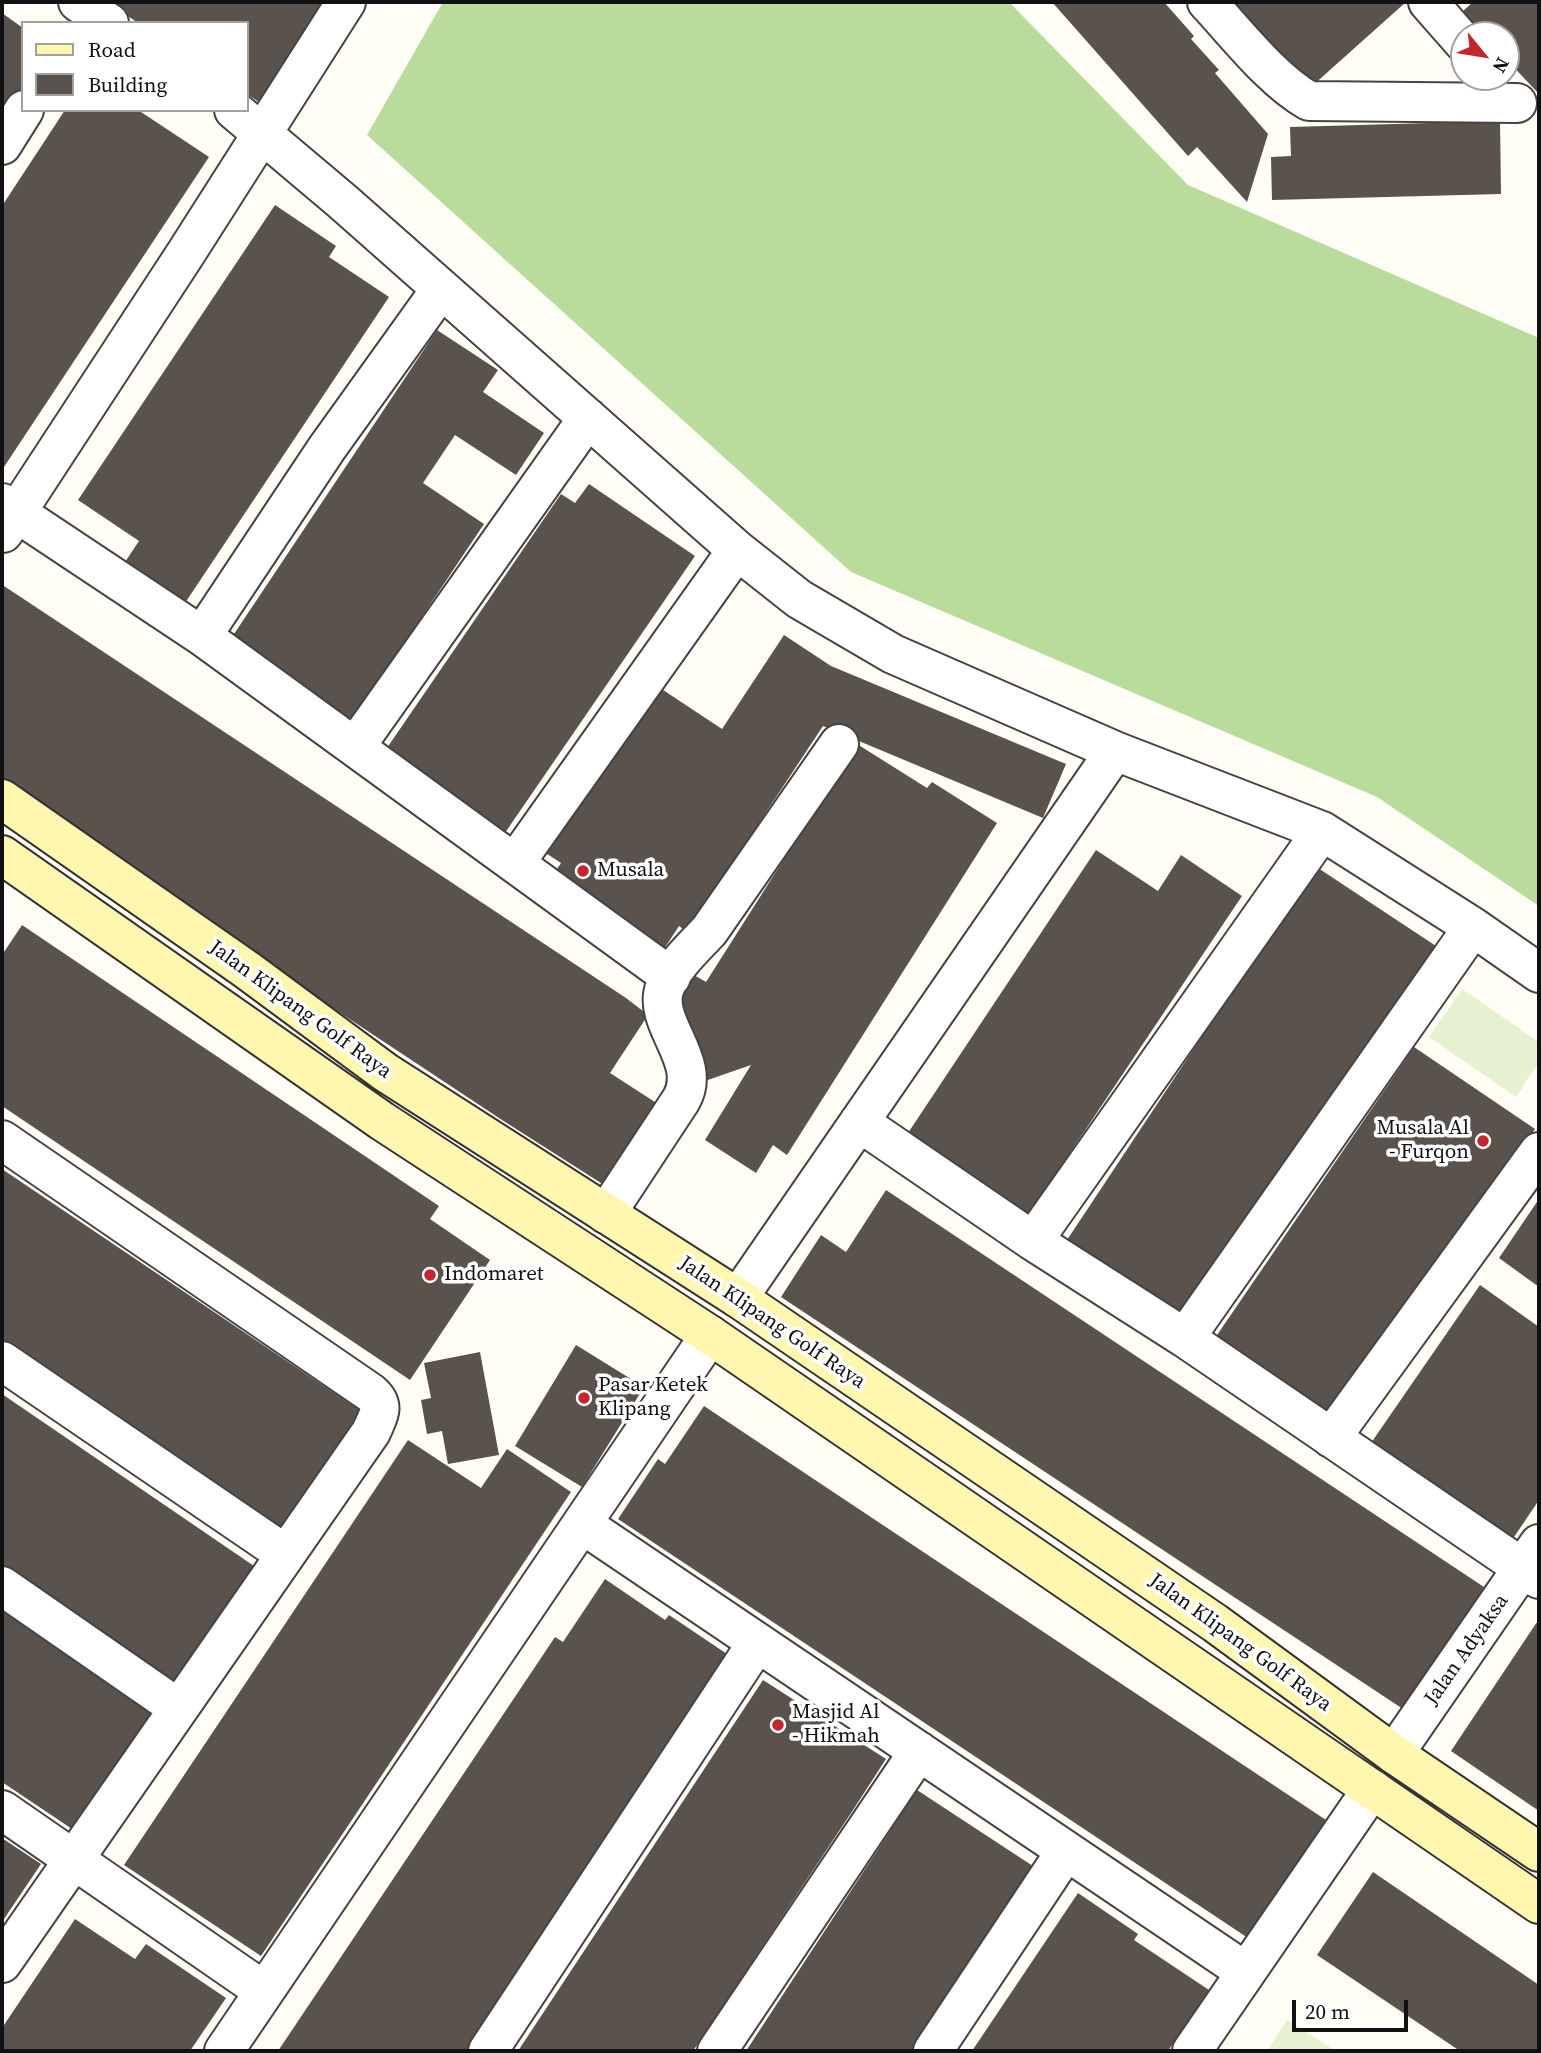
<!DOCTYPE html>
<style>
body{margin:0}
#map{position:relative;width:1541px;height:2053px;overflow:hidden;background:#fffdf5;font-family:"Source Serif 4",serif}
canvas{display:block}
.frame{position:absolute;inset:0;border:4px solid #111;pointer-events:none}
.legend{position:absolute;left:21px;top:21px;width:228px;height:91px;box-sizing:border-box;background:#fff;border:2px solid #a0a0a0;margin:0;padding:9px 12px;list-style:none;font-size:21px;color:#111}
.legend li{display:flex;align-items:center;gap:14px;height:35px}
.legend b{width:35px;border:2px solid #a0a0a0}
.north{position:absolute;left:1450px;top:21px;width:70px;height:70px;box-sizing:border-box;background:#fff;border:2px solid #a0a0a0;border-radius:50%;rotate:120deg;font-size:19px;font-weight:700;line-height:28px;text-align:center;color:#111}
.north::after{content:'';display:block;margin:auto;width:24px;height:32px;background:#c4262e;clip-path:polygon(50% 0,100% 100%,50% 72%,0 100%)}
.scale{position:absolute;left:1292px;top:2000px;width:116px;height:32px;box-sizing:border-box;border:4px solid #111;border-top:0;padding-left:9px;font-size:21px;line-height:24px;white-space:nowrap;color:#111;-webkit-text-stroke:5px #fff;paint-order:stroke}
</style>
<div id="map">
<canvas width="1541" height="2053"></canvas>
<div class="frame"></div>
<ul class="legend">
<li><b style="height:9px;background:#fff6b0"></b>Road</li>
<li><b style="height:19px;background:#5a524d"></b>Building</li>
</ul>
<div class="north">N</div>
<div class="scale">20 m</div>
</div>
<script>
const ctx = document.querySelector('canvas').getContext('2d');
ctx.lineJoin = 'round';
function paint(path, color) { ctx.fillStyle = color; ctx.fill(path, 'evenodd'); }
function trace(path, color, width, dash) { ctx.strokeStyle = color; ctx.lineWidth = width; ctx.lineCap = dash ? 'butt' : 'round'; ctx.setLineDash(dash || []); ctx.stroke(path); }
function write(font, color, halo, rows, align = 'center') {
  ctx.font = font + ' "Source Serif 4",serif'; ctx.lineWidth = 7; ctx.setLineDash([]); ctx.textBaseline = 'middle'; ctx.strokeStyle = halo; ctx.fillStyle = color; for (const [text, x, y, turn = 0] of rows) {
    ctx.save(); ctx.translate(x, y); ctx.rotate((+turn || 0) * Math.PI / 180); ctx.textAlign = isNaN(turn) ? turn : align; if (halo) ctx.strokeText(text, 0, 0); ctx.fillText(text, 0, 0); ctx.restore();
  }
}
const forest = new Path2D(`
 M 443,2 L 1009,2 L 1188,185 L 1539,338 L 1539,906 L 1377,797 L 851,572 L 367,135 Z`);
const pitch = new Path2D(`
 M 1462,989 L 1539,1042 L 1539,1062 L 1516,1097 L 1429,1037 Z
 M 1287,2020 L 1336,2051 L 1267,2051 Z`);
const building = new Path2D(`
 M 107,2 L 327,2 L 269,109 L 247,94 L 247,23 L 138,23 Z
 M 1052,2 L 1164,2 L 1194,36 L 1191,39 L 1219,70 L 1215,73 L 1268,134 L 1247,202 L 1197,147 L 1188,156 Z
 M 1218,2 L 1406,2 L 1302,95 Z
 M 1473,2 L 1539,2 L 1539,94 L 1506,59 L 1506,35 L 1483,35 L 1462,12 Z
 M 2,13 L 23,28 L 23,95 L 2,127 Z
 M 65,110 L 138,110 L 209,157 L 2,470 L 2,206 Z
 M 1500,121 L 1501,194 L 1272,200 L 1271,157 L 1291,156 L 1290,127 Z
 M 275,205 L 336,246 L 329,257 L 389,297 L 177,615 L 117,574 L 139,541 L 78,500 Z
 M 437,330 L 498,370 L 483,392 L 544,433 L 516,475 L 455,435 L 423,483 L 484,524 L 348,727 L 226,646 Z
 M 589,484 L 695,556 L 498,843 L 378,761 L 561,494 L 575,503 Z
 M 4,586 L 626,998 L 648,1015 L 610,1073 L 658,1104 L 604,1185 L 502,1120 L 2,789 L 2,590 Z
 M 784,635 L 831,666 L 1066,764 L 1043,818 L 823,726 L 687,932 L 679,926 L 662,952 L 551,878 L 561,863 L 541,850 L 651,682 L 722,729 Z
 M 857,744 L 927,788 L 932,782 L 997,823 L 787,1155 L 773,1145 L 756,1173 L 705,1140 L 751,1065 L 702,1082 L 667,1001 L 687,971 L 706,982 Z
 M 1096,850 L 1158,891 L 1181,855 L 1242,896 L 1029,1214 L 908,1133 Z
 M 1315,866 L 1436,946 L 1186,1324 L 1065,1243 Z
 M 22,925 L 439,1206 L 430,1219 L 490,1260 L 410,1380 L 2,1106 L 2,955 Z
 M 1414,1047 L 1535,1129 L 1335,1420 L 1215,1338 Z
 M 2,1169 L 364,1413 L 284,1533 L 2,1344 Z
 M 886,1190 L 1490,1591 L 1409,1713 L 781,1297 L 821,1235 L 846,1252 Z
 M 1539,1199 L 1539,1287 L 1499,1258 Z
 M 1480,1285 L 1539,1327 L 1539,1500 L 1512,1540 L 1371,1443 Z
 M 576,1345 L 644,1387 L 582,1487 L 515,1446 Z
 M 480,1352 L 499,1455 L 448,1464 L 442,1431 L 427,1434 L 421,1400 L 431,1398 L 424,1363 Z
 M 2,1394 L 254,1566 L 172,1686 L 2,1569 Z
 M 704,1406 L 1326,1820 L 1248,1938 L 618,1519 L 658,1459 L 665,1464 Z
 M 408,1440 L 481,1488 L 507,1449 L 571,1492 L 261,1956 L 124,1865 Z
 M 605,1579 L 665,1620 L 669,1615 L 730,1656 L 466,2051 L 278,2051 L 555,1637 L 563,1642 Z
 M 2,1608 L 158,1713 L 78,1833 L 2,1782 Z
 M 1539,1619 L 1539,1811 L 1451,1751 Z
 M 763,1680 L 886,1759 L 853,1810 L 693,2051 L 518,2051 Z
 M 917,1790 L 1039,1870 L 920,2051 L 746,2051 Z
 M 2,1838 L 41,1864 L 2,1922 Z
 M 1373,1872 L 1539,1985 L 1539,2051 L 1460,2051 L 1317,1955 Z
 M 1078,1893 L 1138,1934 L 1134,1940 L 1209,1990 L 1168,2051 L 972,2051 Z
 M 75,1919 L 135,1959 L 146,1944 L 226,1998 L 190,2051 L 2,2051 L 2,2028 Z`);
const minor = new Path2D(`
 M 78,2 L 109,23
 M 1207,2 C 1236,33 1272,80 1309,101 L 1517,103
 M 1428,2 L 1464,43
 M 234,110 L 342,201 L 737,550 L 799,599 L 893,654 L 1115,751 L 1322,831 L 1473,927 L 1539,973
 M 2,145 L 24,110
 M 2,503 L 202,636 L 671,977
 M 3,533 L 186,253 L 346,2
 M 202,636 L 327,448 L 441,289
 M 355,747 L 588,418
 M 515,863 L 737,550
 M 859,1122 L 1033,1241 L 1185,1338 L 1539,1579
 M 2,1140 L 371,1393 C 386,1406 378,1416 371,1432 L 2,1963
 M 606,1214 L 681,1100 C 704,1061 651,1023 665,987 C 673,966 694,947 709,931 L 839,744
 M 1033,1241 L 1322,831
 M 738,1298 L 1115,751
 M 1185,1338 L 1473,927
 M 2,1361 L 285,1554
 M 1331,1438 L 1539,1152
 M 582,1524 L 1246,1972
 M 2,1586 L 178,1708
 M 1394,1754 L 1539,1544
 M 2,1810 L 264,1991
 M 224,2051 L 710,1335
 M 488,2051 L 757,1643
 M 717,2051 L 919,1751
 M 933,2051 L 1066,1851
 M 1192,2051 L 1372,1789`);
const secondary = new Path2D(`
 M 2,799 L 247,970 L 385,1072 L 738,1298 L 1215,1623 L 1394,1754 L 1539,1852
 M 2,855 L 382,1121 L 710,1335 L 1539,1904`);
const markers = [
 [583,871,7,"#c4262e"],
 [1483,1141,7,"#c4262e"],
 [430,1275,7,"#c4262e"],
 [584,1398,7,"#c4262e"],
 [778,1725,7,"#c4262e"]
];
const poiNames = [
 ["Musala",597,871],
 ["Musala Al",1469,1129,"right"],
 ["- Furqon",1469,1153,"right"],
 ["Indomaret",444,1275],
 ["Pasar Ketek",598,1386],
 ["Klipang",598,1410],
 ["Masjid Al",792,1713],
 ["- Hikmah",792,1737]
];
const streetNames = [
 ["Jalan Klipang Golf Raya",300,1010,36],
 ["Jalan Klipang Golf Raya",772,1323,34],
 ["Jalan Klipang Golf Raya",1240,1643,36],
 ["Jalan Adyaksa",1467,1650,-55]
];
paint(forest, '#b9dc9c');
paint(pitch, '#e6f2cf');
paint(building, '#5a524d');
trace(minor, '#444', 42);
trace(secondary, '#333', 42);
trace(minor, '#fff', 38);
trace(secondary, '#fff6b0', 38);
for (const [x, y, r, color] of markers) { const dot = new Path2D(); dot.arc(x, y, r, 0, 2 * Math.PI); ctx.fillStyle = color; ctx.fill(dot); trace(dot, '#fff', 2.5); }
write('21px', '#111', '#fff', poiNames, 'left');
write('21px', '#111', '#fff', streetNames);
</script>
